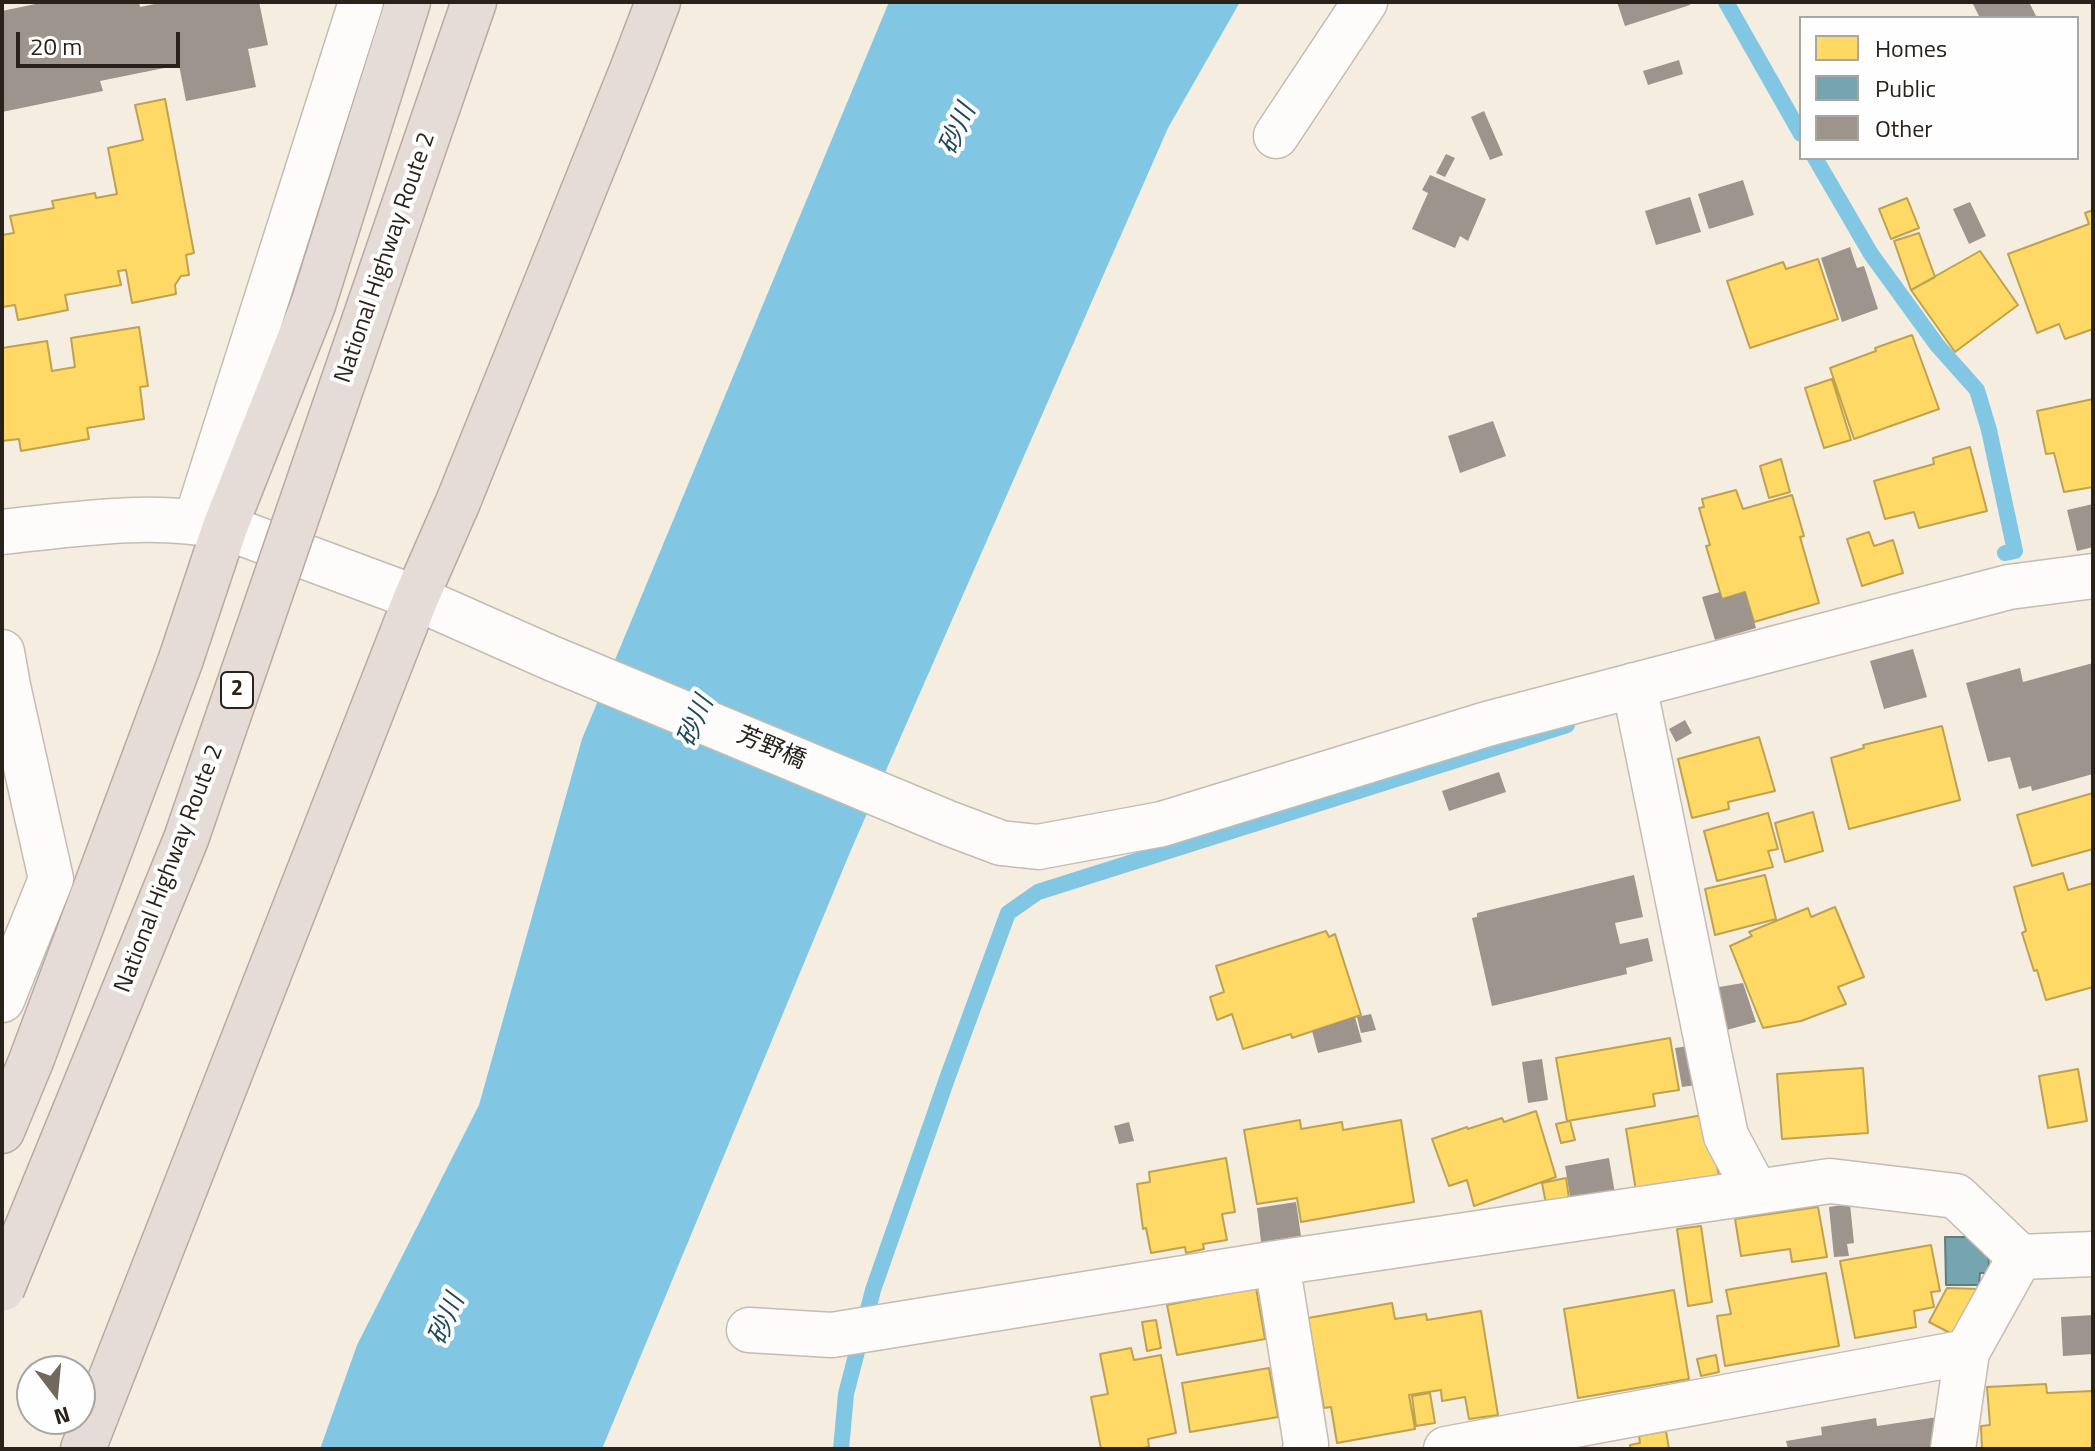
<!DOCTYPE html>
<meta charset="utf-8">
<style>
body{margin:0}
#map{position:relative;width:2095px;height:1451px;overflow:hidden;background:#f6ede1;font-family:"Titillium Web",sans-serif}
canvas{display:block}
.frame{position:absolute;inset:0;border:4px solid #28221a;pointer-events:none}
.legend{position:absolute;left:1799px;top:16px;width:280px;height:144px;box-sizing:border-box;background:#fefefe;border:2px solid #a8a6a3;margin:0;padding:10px 14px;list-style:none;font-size:24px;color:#28221a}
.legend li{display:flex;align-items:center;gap:16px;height:40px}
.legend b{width:40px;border:2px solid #a8a6a3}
.north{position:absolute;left:16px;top:1355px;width:80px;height:80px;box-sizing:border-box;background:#fefefe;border:2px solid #a8a6a3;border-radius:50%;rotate:164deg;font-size:22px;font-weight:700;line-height:32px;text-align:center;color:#28221a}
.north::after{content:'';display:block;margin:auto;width:28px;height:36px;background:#706960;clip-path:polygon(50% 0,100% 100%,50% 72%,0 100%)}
.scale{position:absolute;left:16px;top:32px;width:164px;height:36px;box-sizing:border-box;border:4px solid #28221a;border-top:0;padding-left:10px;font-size:24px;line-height:28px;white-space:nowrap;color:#28221a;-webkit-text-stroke:6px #fefefe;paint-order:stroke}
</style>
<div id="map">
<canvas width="2095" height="1451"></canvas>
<div class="frame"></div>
<ul class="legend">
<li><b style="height:22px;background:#ffd966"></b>Homes</li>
<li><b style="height:22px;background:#76a5af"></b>Public</li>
<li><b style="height:22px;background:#9c948d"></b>Other</li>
</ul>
<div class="north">N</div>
<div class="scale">20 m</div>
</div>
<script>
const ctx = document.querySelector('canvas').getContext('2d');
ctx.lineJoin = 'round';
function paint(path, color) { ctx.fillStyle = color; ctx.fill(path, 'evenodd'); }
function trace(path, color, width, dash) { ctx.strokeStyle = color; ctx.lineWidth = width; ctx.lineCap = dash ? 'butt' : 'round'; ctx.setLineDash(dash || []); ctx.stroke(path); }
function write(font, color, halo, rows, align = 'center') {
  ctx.font = font + ' "Titillium Web","Noto Sans JP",sans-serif'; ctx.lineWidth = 8; ctx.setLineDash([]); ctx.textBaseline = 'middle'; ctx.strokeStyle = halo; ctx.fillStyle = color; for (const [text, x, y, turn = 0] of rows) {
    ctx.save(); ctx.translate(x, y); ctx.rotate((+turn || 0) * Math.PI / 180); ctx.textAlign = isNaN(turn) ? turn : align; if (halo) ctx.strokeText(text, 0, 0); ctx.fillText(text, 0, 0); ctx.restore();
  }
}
const water = new Path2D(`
 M 889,2 L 1240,2 L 1168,128 L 851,850 L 602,1449 L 320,1449 L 357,1345 L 479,1105 L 582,739 Z`);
const homes = new Path2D(`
 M 165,99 L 194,253 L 186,255 L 189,275 L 181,276 L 175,285 L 176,294 L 132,303 L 126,270 L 118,271 L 121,285 L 65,295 L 68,310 L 18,320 L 15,305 L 2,307 L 2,235 L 14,233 L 10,216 L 54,208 L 52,201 L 95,193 L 96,198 L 117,194 L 108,148 L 143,140 L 135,105 Z
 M 1907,198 L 1919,228 L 1891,239 L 1879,209 Z
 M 2093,210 L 2093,329 L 2065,339 L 2059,324 L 2037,333 L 2008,254 L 2089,224 L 2085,213 Z
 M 1919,233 L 1935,277 L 1911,290 L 1894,241 Z
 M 1980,251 L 2018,305 L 1955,352 L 1911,290 Z
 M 1818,259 L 1838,319 L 1750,348 L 1727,281 L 1783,262 L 1786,269 Z
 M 139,327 L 148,386 L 140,387 L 144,419 L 87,428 L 89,439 L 21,451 L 19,439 L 2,441 L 2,348 L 47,341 L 52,371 L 75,367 L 71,338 Z
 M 1912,335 L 1939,409 L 1854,439 L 1830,368 L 1876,351 L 1875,348 Z
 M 1832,379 L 1851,440 L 1824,448 L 1805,388 Z
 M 2093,399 L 2093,487 L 2064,492 L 2054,453 L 2046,454 L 2037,411 Z
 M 1970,447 L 1987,511 L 1919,528 L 1914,512 L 1885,519 L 1874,481 L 1934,464 L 1933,458 Z
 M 1781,459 L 1790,492 L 1769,498 L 1760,466 Z
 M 1736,490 L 1743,509 L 1792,495 L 1804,536 L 1800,537 L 1819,603 L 1754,622 L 1745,592 L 1722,599 L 1706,546 L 1710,545 L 1699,508 L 1704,507 L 1702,499 Z
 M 1869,532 L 1874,546 L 1893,540 L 1903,573 L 1862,586 L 1847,539 Z
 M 1942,726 L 1960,800 L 1849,829 L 1831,758 L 1864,748 L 1863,745 Z
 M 1759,737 L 1775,791 L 1728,802 L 1729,809 L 1692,818 L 1678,759 Z
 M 2093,793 L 2093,849 L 2032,866 L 2017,815 Z
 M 1813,812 L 1823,851 L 1785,862 L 1775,823 Z
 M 1768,813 L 1778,849 L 1768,851 L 1773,867 L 1717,881 L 1704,831 Z
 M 2063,873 L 2068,890 L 2093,883 L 2093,987 L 2046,1000 L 2037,970 L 2034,971 L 2022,933 L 2026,931 L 2014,887 Z
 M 1765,875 L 1776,919 L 1715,935 L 1705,889 Z
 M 1835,907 L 1864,977 L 1838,987 L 1846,1004 L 1801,1021 L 1763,1028 L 1730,946 L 1752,936 L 1749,932 L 1808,908 L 1811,917 Z
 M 1326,931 L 1329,937 L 1335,934 L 1361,1015 L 1292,1038 L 1291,1034 L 1243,1049 L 1232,1014 L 1217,1020 L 1210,997 L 1224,992 L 1216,966 Z
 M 1670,1038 L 1679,1090 L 1653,1094 L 1655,1106 L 1567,1121 L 1556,1058 Z
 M 1863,1068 L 1868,1133 L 1782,1139 L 1777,1074 Z
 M 2078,1069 L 2087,1121 L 2048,1128 L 2039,1076 Z
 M 1536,1111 L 1556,1177 L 1474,1206 L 1467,1180 L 1449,1186 L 1432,1139 L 1467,1127 L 1468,1129 L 1502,1118 L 1504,1122 Z
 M 1708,1114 L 1719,1177 L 1636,1191 L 1626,1129 Z
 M 1300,1120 L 1301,1129 L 1342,1122 L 1343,1130 L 1401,1120 L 1414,1202 L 1301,1222 L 1297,1198 L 1257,1204 L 1244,1130 Z
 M 1570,1121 L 1575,1140 L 1561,1143 L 1556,1124 Z
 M 1226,1158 L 1235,1212 L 1222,1214 L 1227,1240 L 1203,1244 L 1204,1249 L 1186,1253 L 1185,1247 L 1151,1253 L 1146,1228 L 1143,1229 L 1137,1184 L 1150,1182 L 1149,1172 Z
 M 1566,1178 L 1570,1205 L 1547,1209 L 1542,1183 Z
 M 1818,1207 L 1827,1257 L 1792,1262 L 1790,1249 L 1741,1256 L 1735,1219 Z
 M 1701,1226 L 1712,1302 L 1688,1306 L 1677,1229 Z
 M 1931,1245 L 1940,1291 L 1931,1292 L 1934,1307 L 1914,1311 L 1916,1327 L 1855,1338 L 1840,1261 Z
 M 1826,1273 L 1839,1346 L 1725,1366 L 1717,1316 L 1731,1314 L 1726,1290 Z
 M 1256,1288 L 1265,1339 L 1177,1355 L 1167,1305 Z
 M 1947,1288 L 1979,1289 L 1954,1335 L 1929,1322 Z
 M 1674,1290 L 1689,1379 L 1578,1398 L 1564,1309 Z
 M 1392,1303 L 1395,1319 L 1426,1314 L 1427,1320 L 1481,1311 L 1498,1415 L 1469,1419 L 1465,1397 L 1442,1401 L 1441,1390 L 1409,1395 L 1415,1429 L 1337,1443 L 1331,1407 L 1324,1408 L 1308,1318 Z
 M 1156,1320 L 1161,1348 L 1147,1351 L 1142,1322 Z
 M 1131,1348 L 1134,1360 L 1161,1355 L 1176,1433 L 1148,1439 L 1149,1447 L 1135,1449 L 1101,1449 L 1091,1397 L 1108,1394 L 1100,1354 Z
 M 1716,1355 L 1719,1372 L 1701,1376 L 1697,1359 Z
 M 1269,1368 L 1278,1417 L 1190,1432 L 1182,1383 Z
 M 2046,1384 L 2047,1393 L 2093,1391 L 2093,1449 L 1982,1449 L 1981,1426 L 1990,1425 L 1987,1387 Z
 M 1430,1393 L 1435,1423 L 1416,1426 L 1412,1396 Z
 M 1666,1431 L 1669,1449 L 1630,1449 L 1630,1445 L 1640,1443 L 1639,1436 Z`);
const public = new Path2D(`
 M 1945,1237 L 1988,1237 L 1989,1273 L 1980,1273 L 1979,1285 L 1946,1285 Z`);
const stream = new Path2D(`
 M 1726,2 L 1801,134
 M 1815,158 L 1871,254 L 1937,345 L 1977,390 L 1989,430 L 2015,551 L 2005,553
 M 841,1449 L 846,1394 L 873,1290 L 948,1076 L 1008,913 L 1038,892 L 1567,725`);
const building = new Path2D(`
 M 45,2 L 139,2 L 140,7 L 164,2 L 259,2 L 268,45 L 248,49 L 256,87 L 186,101 L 179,65 L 100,81 L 103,91 L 2,112 L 2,11 Z
 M 1617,2 L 1689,2 L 1690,5 L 1625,26 Z
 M 1972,2 L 2029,2 L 2037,18 L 1980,18 Z
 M 1679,60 L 1683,74 L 1648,85 L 1643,71 Z
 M 1484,111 L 1503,155 L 1490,160 L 1471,117 Z
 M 1446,154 L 1455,158 L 1445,177 L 1436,173 Z
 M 1430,175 L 1486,199 L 1468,241 L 1460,236 L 1455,248 L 1412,229 L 1428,193 L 1422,190 Z
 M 1743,180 L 1754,215 L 1709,229 L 1698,194 Z
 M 1690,197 L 1701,232 L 1656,245 L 1645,211 Z
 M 1970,202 L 1986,236 L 1969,244 L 1953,209 Z
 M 1850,247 L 1857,268 L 1864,266 L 1878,309 L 1842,322 L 1821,258 Z
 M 1493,421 L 1506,456 L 1460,473 L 1448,436 Z
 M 2093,504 L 2093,547 L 2077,551 L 2067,510 Z
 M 1720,592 L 1722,599 L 1745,592 L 1756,628 L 1715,640 L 1702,597 Z
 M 1913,649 L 1927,697 L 1884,709 L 1870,661 Z
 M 2093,663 L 2093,774 L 2032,791 L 2031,786 L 2019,789 L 2010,757 L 1988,762 L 1966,683 L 2020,668 L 2023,682 Z
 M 1685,720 L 1692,733 L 1676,742 L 1669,729 Z
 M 1499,772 L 1506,792 L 1449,811 L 1442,791 Z
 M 1634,875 L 1643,917 L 1615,923 L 1620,944 L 1648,938 L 1653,961 L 1626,968 L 1627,974 L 1492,1006 L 1472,918 L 1477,917 L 1477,913 Z
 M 1743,983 L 1756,1022 L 1723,1031 L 1713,988 Z
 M 1371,1014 L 1376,1030 L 1361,1033 L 1357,1017 Z
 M 1355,1017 L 1362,1042 L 1318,1053 L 1312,1031 Z
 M 1689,1046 L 1696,1085 L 1682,1087 L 1675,1048 Z
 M 1542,1059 L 1548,1100 L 1528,1103 L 1522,1062 Z
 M 1129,1122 L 1134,1141 L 1119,1144 L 1114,1126 Z
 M 1609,1158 L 1615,1194 L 1571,1202 L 1565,1166 Z
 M 1296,1202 L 1301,1236 L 1261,1242 L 1257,1208 Z
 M 1850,1204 L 1854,1243 L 1847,1244 L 1849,1256 L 1834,1257 L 1829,1207 Z
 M 2093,1315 L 2093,1354 L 2063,1356 L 2061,1317 Z
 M 1938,1417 L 1930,1449 L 1788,1449 L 1786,1441 L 1822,1435 L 1821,1427 L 1876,1418 L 1877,1426 Z`);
const minor = new Path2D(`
 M 1276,136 L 1365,2
 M 196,521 L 361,2
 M 2,532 C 77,524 151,512 225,527 L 416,598 L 551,658 L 948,823 L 1001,843 L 1038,847 L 1162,824 L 1487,724 L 2009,587 L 2093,576
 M 2,652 L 8,686 L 51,879 L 2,1000
 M 1634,685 L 1726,1136 L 1756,1192
 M 1277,1263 L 1306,1444 L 1305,1449
 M 749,1330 L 832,1335 L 1277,1263 L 1830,1181 L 1956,1196 L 2020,1257 L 2093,1254
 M 1446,1449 L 1967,1352
 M 1953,1449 L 1967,1352 L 2020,1257`);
const highway = new Path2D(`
 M 447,80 L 474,2
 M 2,1131 L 31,1061 L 180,662 L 225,527 L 313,305 L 408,2
 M 83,1449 L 416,598 L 458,502 L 632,70 L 658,2`);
const highwayBridge = new Path2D(`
 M 2,1289 L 186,839 L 447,80`);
const shields = [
 [237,690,32]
];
const shieldNames = [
 ["2",237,690]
];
const streetNames = [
 ["National Highway Route 2",386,258,-71],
 ["芳野橋",771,749,23],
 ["National Highway Route 2",170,869,-69]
];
const waterNames = [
 ["砂川",959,130,-66],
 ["砂川",697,722,-67],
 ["砂川",448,1320,-67]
];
paint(water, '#81c7e4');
paint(homes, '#ffd966');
trace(homes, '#bea24f', 2);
paint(public, '#76a5af');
trace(public, '#5f7e82', 2);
trace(stream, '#81c7e4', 16);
paint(building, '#9c948d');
trace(minor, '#c3bcb3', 47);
trace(highway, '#b8aaa0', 47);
trace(minor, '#fefcfa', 44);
trace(highway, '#e6dcd7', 44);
trace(highwayBridge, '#b8aaa0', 47, []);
trace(highwayBridge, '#e6dcd7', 44);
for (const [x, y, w] of shields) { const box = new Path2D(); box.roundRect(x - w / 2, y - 18, w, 36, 6); ctx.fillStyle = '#fefefe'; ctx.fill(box); trace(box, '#28221a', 2); }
write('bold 22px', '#28221a', null, shieldNames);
write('24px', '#28221a', '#fefefe', streetNames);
write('italic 26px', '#1e495d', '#fefefe', waterNames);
</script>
